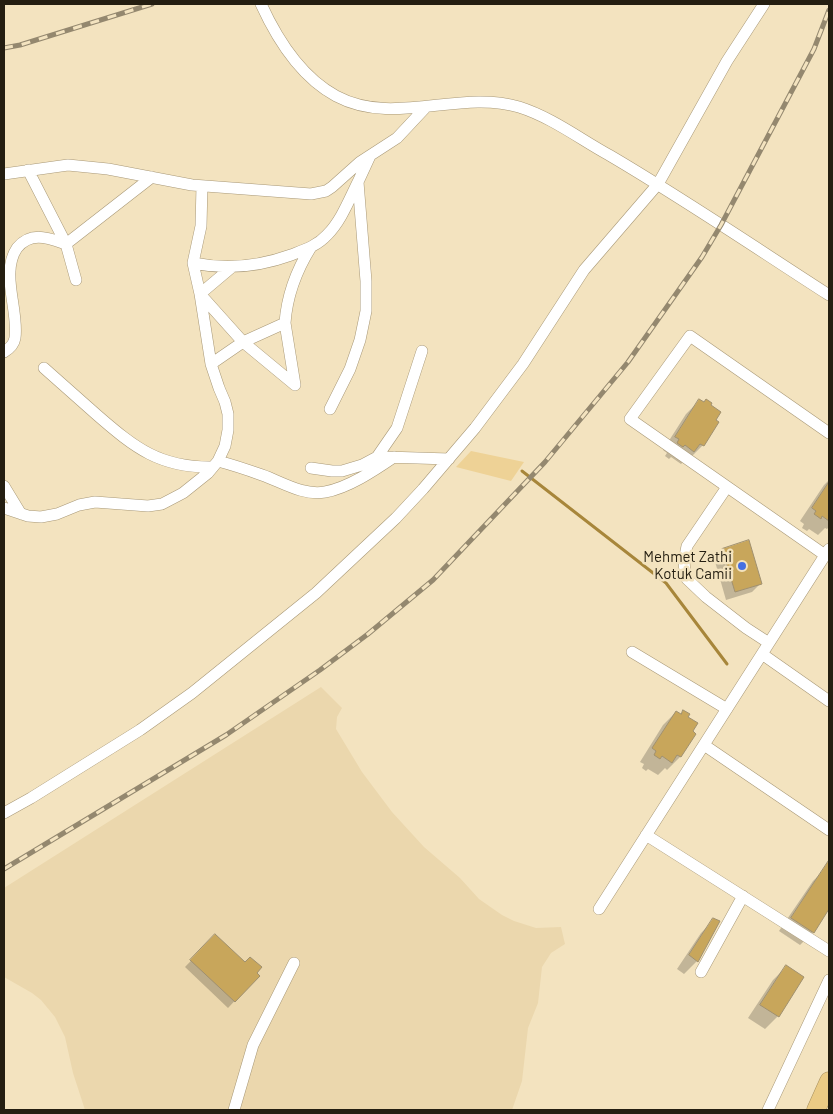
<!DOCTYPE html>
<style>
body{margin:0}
#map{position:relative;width:833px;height:1114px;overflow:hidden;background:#f3e3bf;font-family:Barlow,sans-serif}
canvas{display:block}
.frame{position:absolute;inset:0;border:5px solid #241e11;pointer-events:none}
</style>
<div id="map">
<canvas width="833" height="1114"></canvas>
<div class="frame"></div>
</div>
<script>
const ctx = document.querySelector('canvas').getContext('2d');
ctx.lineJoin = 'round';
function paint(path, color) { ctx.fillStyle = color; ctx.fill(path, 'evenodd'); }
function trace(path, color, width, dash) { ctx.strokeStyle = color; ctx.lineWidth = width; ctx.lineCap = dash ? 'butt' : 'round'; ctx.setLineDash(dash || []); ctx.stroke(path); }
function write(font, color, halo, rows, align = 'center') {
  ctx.font = font + ' Barlow,sans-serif'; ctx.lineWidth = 5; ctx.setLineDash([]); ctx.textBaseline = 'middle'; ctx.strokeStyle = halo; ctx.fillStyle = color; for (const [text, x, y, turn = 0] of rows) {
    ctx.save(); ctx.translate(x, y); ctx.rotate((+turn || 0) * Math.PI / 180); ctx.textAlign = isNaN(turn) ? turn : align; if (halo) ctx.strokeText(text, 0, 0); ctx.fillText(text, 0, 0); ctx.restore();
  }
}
const built = new Path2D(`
 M 321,687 L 342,708 L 337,717 L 336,729 L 362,772 L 392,812 L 424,847 L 460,878 L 479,899 L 502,915 L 514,921 L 536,928 L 561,927 L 565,944 L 551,953 L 542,967 L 538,1003 L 528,1028 L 522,1081 L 512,1110 L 85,1110 L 73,1073 L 65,1037 L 55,1017 L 41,1000 L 32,993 L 4,977 L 4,888 Z`);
const green = new Path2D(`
 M 471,451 L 524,462 L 511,481 L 456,467 Z`);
const shadow = new Path2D(`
 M 699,401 L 709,406 L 703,445 L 690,458 L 688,457 L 681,464 L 671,457 L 669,459 L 665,456 L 667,453 L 663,450 L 686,414 Z
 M 829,480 L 829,527 L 827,529 L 825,528 L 818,535 L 809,529 L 807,531 L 802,528 L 804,524 L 800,521 L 824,485 Z
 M 722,550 L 761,583 L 752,592 L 726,600 L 714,558 Z
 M 676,712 L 680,715 L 683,712 L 691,732 L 695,734 L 680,757 L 667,770 L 665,768 L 658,775 L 648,769 L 646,771 L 642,768 L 644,764 L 640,762 L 663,725 Z
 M 826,868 L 829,870 L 829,907 L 813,932 L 800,945 L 779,931 L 813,881 Z
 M 714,920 L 719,922 L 697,961 L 684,974 L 677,969 L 701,933 Z
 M 215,936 L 258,976 L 228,1008 L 185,967 Z
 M 786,967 L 778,1016 L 765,1029 L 748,1018 L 773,980 Z`);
const stream = new Path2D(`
 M 522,471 L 666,583 L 727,664`);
const building = new Path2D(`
 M 699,399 L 704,402 L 706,399 L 712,403 L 711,405 L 721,412 L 716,420 L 719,422 L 704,446 L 700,444 L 694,452 L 685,445 L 683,447 L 677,443 L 679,439 L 675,437 Z
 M 829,482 L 829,521 L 822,516 L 821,519 L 814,514 L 816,511 L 812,508 Z
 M 749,540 L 762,584 L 735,592 L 722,549 Z
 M 683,710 L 690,714 L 688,717 L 698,723 L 693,731 L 696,734 L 681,757 L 677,755 L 672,763 L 662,756 L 660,759 L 654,755 L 656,751 L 652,748 L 676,711 L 681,714 Z
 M 829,860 L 829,909 L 814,933 L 791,918 Z
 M 713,918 L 720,921 L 698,962 L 689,955 Z
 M 215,934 L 245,962 L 250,957 L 262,967 L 257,973 L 260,976 L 235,1002 L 190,960 Z
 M 786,965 L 804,977 L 779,1017 L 760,1005 Z`);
const minor = new Path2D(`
 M 261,4 C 277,39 301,77 336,96 C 394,127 459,89 519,107 C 551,117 580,139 609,155 C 684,199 756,248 829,295
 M 28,170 L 66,244 L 76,280
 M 4,174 L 68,165 L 108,169 L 192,185 L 311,194 L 326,191 L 332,187 L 360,162 L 397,138 L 426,107
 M 66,244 L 152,177
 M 193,263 C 227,270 258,267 291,255 C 304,250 317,246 327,235 C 341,221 349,200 358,182
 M 232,267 L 200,294 L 243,342 L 295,385
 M 285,323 L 295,385
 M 4,352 C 9,349 14,344 15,338 C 19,310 0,273 17,248 C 31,231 48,238 66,244
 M 211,364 L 243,342 L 285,323 C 287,295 296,271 311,247
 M 44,368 C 62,384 79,399 97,415 C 135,448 160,468 213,467
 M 330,409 L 350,369 L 360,340 L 366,311 L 366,281 L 358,182 L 370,156
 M 386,457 L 449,459
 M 218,461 C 233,465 248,470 262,475 C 282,482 303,496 325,492 C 348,488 375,470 394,457
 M 311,468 L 332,471 L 342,471 L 362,465 L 377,457 L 397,428 L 422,351
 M 4,486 L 21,514
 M 727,487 L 687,546 L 684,561 L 685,573 L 687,579 L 706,597 L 746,628 L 769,643
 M 4,508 L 28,516 L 41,517 L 57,514 L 79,505 L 95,502 L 148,506 L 162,504 L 183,493 L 208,473 L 218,461 L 225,446 L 228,430 L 228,414 L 225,402 L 219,388 L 211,364 L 200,294 L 193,263 L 201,226 L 202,186
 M 825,555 L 630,419 L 690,336 L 829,433
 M 632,652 L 727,709
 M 762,654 L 829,701
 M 704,745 L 829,830
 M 4,813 L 31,798 L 140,730 L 192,693 L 316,593 L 396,518 L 423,489 L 475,428 L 523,364 L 584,270 L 658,184 L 727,61 L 764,4
 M 646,835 L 829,951
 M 599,909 L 829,549
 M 701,972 L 743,896
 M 234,1110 L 253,1045 L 294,963
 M 768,1110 L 829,980`);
const highway = new Path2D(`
 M 816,1110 L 829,1081`);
const rail = new Path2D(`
 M 4,48 L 20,45 L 152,4
 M 4,869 L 226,735 L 320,670 L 368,634 L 433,580 L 545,462 L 628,362 L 702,257 L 721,225 L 814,49 L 829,10`);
const markers = [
 [742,566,5,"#456fe1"]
];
const poiNames = [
 ["Mehmet Zathi",732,557],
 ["Kotuk Camii",732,574]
];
paint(built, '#ebd7ad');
paint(green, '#eed296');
paint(shadow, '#0003');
trace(stream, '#a7863a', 3);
paint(building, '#c8a65b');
trace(building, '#a0906f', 1);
trace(minor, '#a89877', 12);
trace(highway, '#a58e5c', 19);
trace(minor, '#fff', 11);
trace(highway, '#ebcb85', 18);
trace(rail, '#94886f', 5);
trace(rail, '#f3e3bf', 3, [9]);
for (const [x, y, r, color] of markers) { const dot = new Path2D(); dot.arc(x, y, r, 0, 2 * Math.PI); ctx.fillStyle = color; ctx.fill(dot); trace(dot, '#f3e3bf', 2); }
write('15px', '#241e11', '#f3e3bf', poiNames, 'right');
</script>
